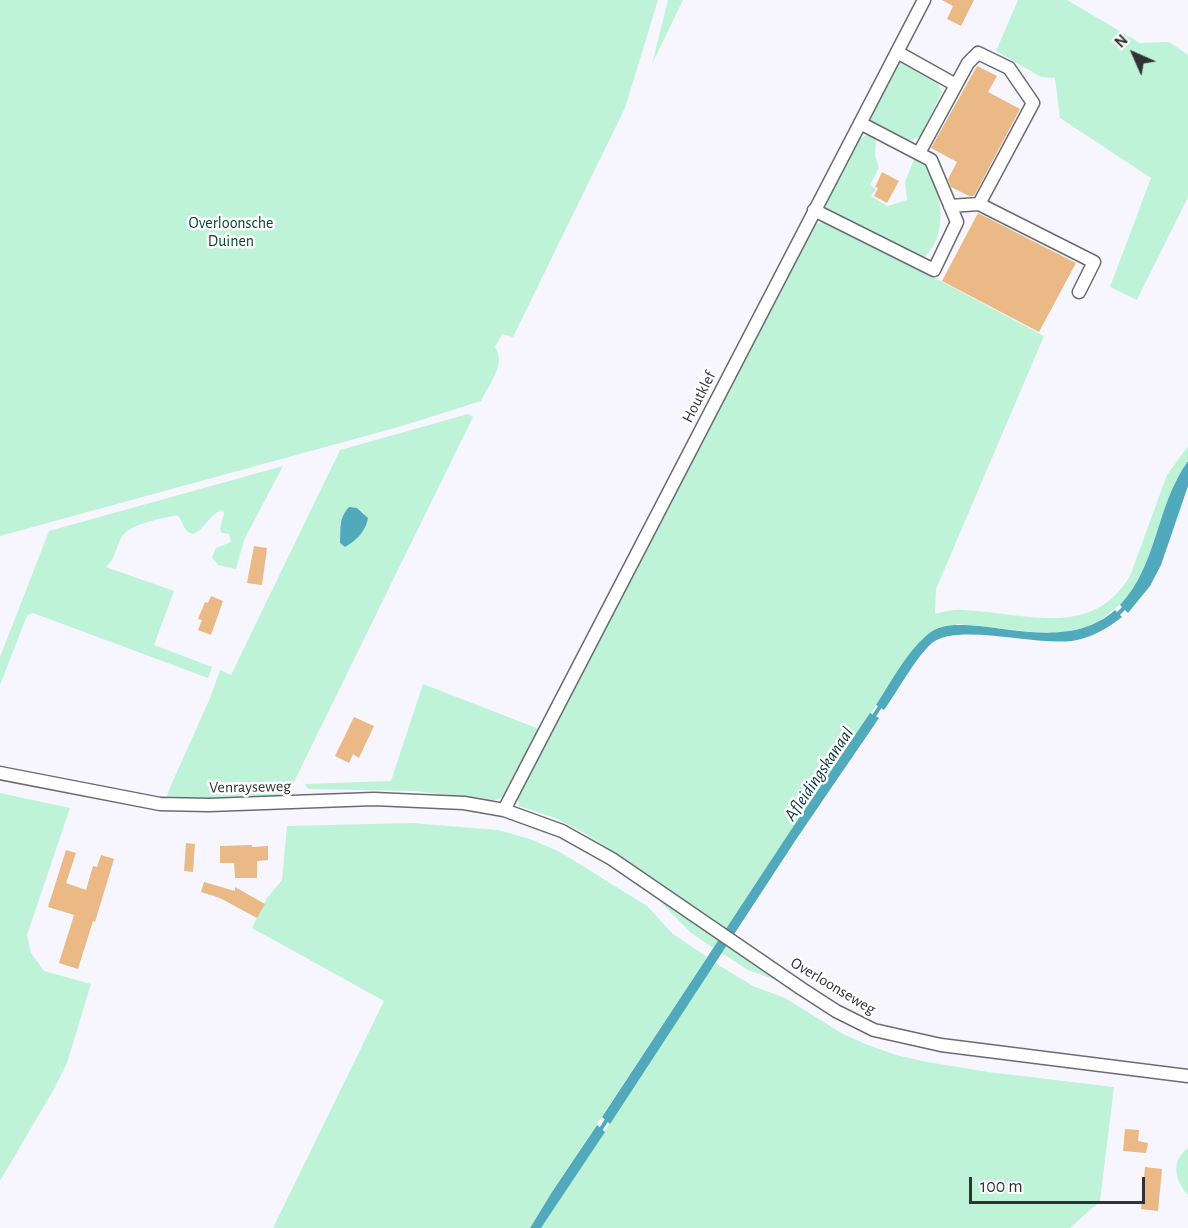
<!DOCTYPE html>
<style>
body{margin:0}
#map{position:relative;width:1188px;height:1228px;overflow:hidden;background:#f7f6fe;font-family:"Alegreya Sans",sans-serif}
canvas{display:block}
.north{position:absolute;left:1104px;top:24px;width:60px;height:60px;-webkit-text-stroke:4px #fff;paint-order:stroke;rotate:315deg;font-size:16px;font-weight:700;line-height:24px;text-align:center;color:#323235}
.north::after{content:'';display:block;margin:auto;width:21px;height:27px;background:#323235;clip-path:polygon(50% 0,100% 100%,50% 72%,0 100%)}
.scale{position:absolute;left:969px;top:1177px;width:176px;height:27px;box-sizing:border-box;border:3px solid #323235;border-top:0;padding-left:8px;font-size:18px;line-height:21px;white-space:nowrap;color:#323235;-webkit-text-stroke:4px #fff;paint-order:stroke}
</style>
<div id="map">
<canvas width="1188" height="1228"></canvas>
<div class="north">N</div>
<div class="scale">100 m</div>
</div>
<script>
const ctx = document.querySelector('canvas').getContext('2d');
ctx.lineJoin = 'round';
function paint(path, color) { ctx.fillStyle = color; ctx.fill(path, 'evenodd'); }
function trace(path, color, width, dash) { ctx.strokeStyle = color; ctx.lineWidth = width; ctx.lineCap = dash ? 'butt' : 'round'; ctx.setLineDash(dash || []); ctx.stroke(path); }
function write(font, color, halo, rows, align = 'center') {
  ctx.font = font + ' "Alegreya Sans",sans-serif'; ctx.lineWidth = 5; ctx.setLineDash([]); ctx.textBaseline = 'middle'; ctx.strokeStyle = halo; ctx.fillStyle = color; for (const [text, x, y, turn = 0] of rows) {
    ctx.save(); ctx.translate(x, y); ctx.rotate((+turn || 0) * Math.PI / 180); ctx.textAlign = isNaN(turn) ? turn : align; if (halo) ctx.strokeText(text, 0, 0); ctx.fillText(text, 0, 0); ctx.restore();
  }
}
const green = new Path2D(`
 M 0,0 L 658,0 L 625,108 L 513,337 L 502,334 L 495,347 C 507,363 488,386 481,401 L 402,426 L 0,536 Z
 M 668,0 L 683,0 L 652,64 Z
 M 1018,0 L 1067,0 L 1140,43 L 1169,42 L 1188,55 L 1188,197 L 1137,300 L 1110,287 L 1151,178 L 1060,118 L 1055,78 L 1041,77 L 996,51 Z
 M 901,59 L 937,82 L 942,92 L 920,137 L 904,142 L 869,121 Z
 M 869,134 L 874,137 L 876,141 L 875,155 L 879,168 L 870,185 L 876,189 L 871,196 L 887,206 L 907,200 L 905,182 L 916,155 C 920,157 925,160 928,164 C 931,167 932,173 933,177 C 943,203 946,239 923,258 L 830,213 L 826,209 L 825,203 L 852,149 L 860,138 Z
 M 828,221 L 1044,336 L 936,589 L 935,614 C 943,612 953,609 962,610 C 1023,612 1091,641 1130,576 L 1167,475 L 1188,446 L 1188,461 L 1176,480 L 1144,571 L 1135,589 L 1122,603 L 1098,622 L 1082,629 L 1062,633 L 1034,632 L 957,624 L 910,655 L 726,928 L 586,834 L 555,818 L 519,806 L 517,792 L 644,543 L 815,224 Z
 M 468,414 L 473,417 L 286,798 L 168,800 L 167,795 L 172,783 L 210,698 L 220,670 L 231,675 L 340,450 ZM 357,508 L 365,514 L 340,543 L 340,523 Z
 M 283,466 L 244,540 L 236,569 L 218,565 L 212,557 L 216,548 L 231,542 L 229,534 L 222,533 L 220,529 L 224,513 L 222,510 C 209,514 206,529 193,534 C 182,531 184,521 177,515 C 162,519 129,523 121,538 C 116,548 115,559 106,567 L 174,591 L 154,645 L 212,667 L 208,678 L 33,613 L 28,615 L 26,618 L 0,685 L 0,657 L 49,531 Z
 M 423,684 L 539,729 L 506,793 L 501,798 L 491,801 L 416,791 L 308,789 L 305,784 L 391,781 Z
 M 0,793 L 70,808 L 27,935 L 31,953 L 44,971 L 91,984 L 67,1063 L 54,1089 L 0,1181 Z
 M 412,823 L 498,830 L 530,839 L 560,852 L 647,906 L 673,934 L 707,957 L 552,1192 L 530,1228 L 273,1228 L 384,1001 L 252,928 L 267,898 L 282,880 L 287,826 Z
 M 654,895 L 719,940 L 713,948 L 690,932 Z
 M 727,946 L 776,980 L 748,970 L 722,953 Z
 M 715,963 L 753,986 L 785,998 L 843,1034 L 868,1045 L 896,1055 L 927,1062 L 988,1072 L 1114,1087 L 1100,1201 L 1070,1228 L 541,1228 Z
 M 1188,1148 L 1188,1195 C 1175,1181 1170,1161 1188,1148 Z`);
const water = new Path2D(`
 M 1188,461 L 1188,486 L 1161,565 L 1150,586 L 1128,613 L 1120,605 C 1158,565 1156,505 1188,461 Z
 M 349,507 L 357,508 L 368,518 C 366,531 356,541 345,547 L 340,543 C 341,527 338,520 349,507 Z
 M 1115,610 L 1122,617 C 1109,627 1093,637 1077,640 C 1042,648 958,622 932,643 C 916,657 897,692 884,710 L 876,705 C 891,682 906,653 927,635 C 942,622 961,625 979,626 C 1025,631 1077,644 1115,610 Z
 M 870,713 L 879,718 L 797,838 L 610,1124 L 602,1117 L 789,833 Z
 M 597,1125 L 605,1132 L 541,1228 L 530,1228 L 552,1192 Z`);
const stream = new Path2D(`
 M 1115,617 L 1127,605
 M 872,719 L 881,705
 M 599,1132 L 608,1118`);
const building = new Path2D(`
 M 942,0 L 974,0 L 961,26 L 947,19 L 953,6 Z
 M 977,66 L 997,76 L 988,92 L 1020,109 L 974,196 L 969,196 L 951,187 L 948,179 L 957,162 L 931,148 Z
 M 882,172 L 899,181 L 887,203 L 874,196 L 878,188 L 875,187 Z
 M 978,213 L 1076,263 L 1039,332 L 942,281 Z
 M 254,546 L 267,548 L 262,585 L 247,583 Z
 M 211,596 L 223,601 L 211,635 L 198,630 L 202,620 L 198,619 L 205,602 L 208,603 Z
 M 354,717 L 374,726 L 359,758 L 353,754 L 349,763 L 335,756 Z
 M 186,843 L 195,844 L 193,872 L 184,871 Z
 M 252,845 L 252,847 L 268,846 L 268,860 L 257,861 L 257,878 L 235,878 L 234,863 L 220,863 L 220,846 Z
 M 66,850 L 76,853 L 66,883 L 86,890 L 93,866 L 97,867 L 101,855 L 114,859 L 95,922 L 93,921 L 78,969 L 59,963 L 74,915 L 48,907 Z
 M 204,882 L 235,891 L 235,887 L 265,904 L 257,918 L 220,898 L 201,892 Z
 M 1125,1129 L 1139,1130 L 1138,1141 L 1148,1143 L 1146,1153 L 1123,1151 Z
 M 1145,1167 L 1162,1169 L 1158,1211 L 1141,1209 Z`);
const minor = new Path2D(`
 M 897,52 L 956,85
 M 919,153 L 968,63 L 978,53 L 1009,68 L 1033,103 L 979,204
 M 950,206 L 979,204 L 1094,262 L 1079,292
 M 814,210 L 934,270 L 957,222 L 931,160 L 860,123
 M 0,773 L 160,804 L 209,805 L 374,799 L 464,803 L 504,810 L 562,831 L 612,859 L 802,989 L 836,1011 L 874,1030 L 941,1045 L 1188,1076
 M 504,810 L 924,0`);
const parkNames = [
 ["Overloonsche",231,223],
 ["Duinen",231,241]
];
const streetNames = [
 ["Houtklef",699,397,-63],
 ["Venrayseweg",250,787,-1],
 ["Overloonseweg",833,986,31]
];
const waterNames = [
 ["Afleidingskanaal",819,774,-56]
];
paint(green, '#bef3d8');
paint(water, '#50aabb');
trace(stream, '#50aabb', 4);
paint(building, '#ebb985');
trace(minor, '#6b6b73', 15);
trace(minor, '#fff', 12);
write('16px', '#06452e', '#fff', parkNames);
write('16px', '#323235', '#fff', streetNames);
write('italic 18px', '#08353c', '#fff', waterNames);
</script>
